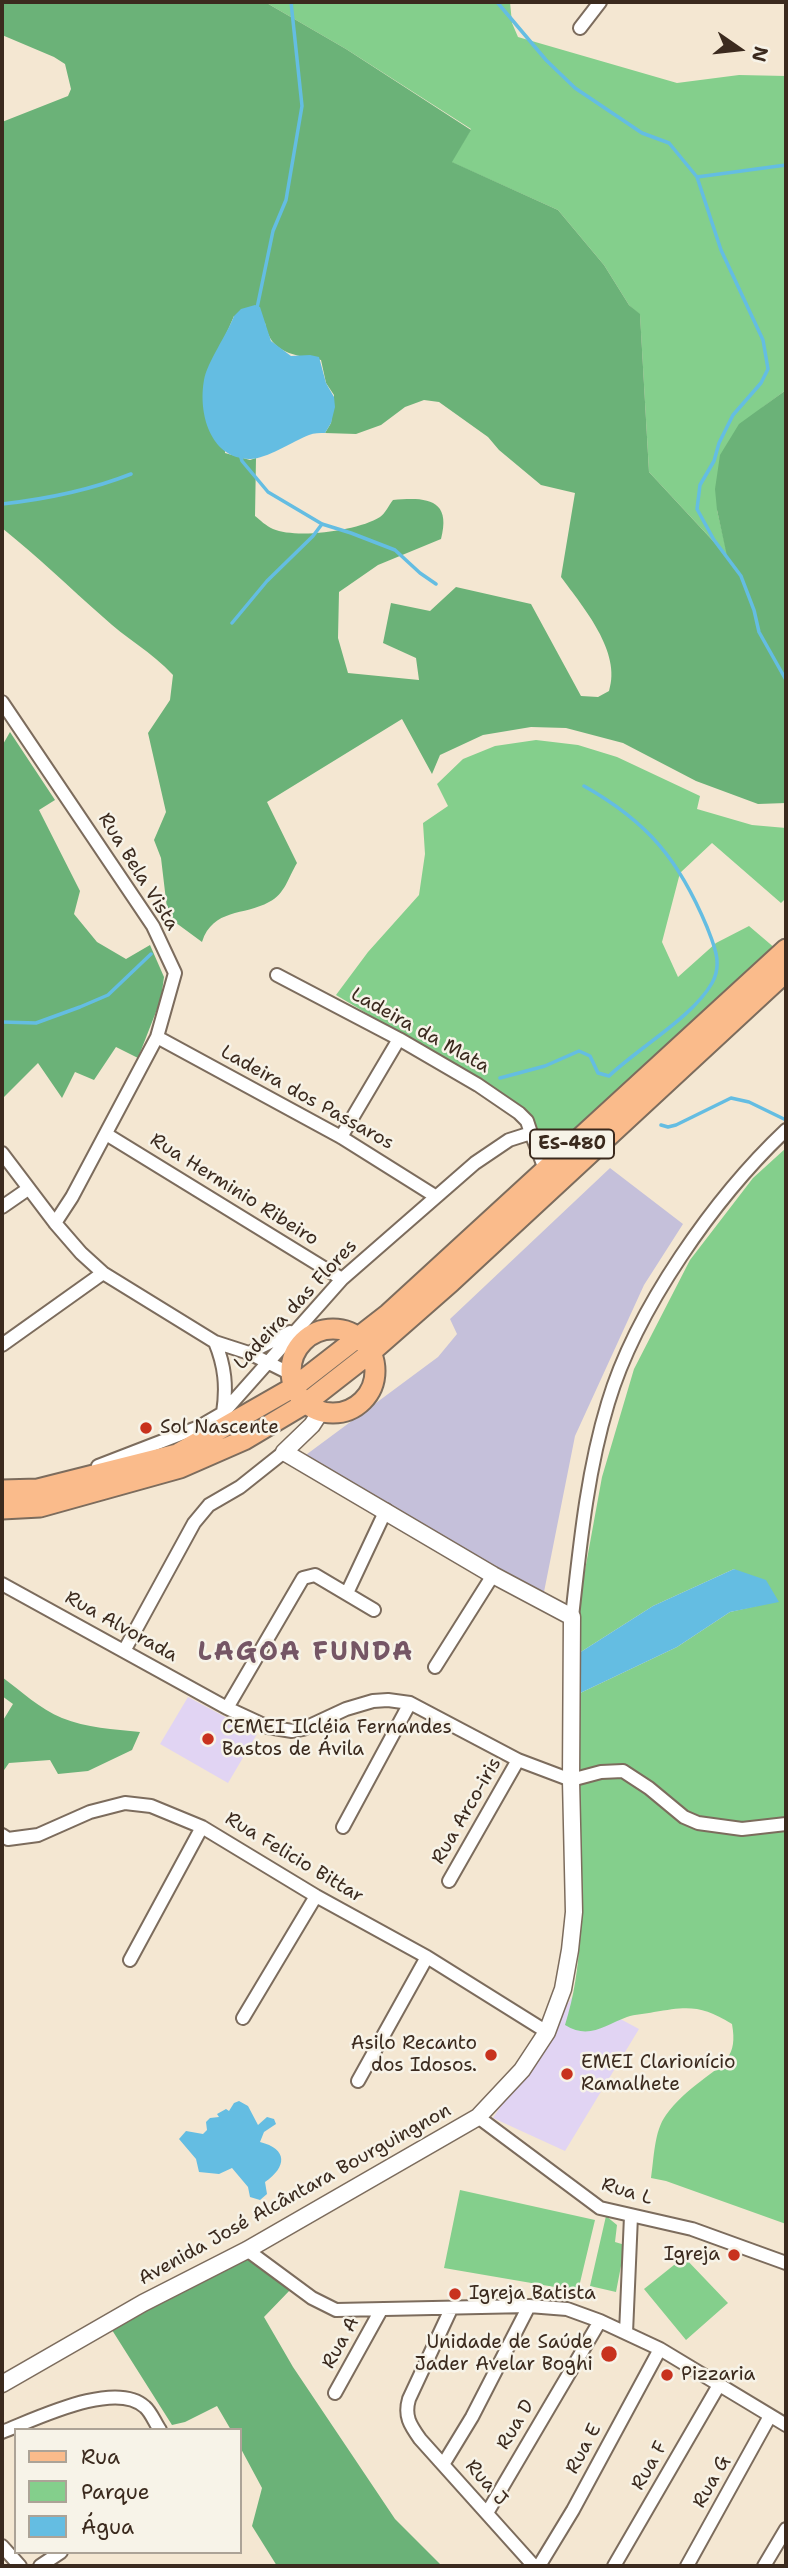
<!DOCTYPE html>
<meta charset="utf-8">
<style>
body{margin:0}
#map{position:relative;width:788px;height:2568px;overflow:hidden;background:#f4e7d2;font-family:"Shantell Sans",sans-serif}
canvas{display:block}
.frame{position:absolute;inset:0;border:4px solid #3b2a1e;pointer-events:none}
.legend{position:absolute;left:14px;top:2428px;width:228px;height:126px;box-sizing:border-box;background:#f7f3e8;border:2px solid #aca397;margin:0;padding:9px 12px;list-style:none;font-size:21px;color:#3b2a1e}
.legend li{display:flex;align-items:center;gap:14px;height:35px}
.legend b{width:35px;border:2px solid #aca397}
.north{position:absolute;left:704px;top:14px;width:70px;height:70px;-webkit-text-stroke:5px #f7f3e8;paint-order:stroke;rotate:104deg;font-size:19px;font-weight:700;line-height:28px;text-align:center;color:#3b2a1e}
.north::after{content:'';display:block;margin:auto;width:24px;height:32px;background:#3b2a1e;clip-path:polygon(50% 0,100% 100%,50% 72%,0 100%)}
</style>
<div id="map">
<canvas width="788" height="2568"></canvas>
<div class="frame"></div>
<ul class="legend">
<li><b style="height:9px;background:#fabb8b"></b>Rua</li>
<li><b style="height:19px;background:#84cf8c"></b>Parque</li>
<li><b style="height:19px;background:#64bde2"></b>Água</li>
</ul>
<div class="north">N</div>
</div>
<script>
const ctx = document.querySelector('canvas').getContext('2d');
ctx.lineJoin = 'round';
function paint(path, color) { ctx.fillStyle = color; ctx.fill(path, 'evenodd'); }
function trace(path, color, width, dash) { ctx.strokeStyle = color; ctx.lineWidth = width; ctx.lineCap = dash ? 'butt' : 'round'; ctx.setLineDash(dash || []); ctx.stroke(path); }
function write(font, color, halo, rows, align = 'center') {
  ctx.font = font + ' "Shantell Sans",sans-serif'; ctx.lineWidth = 5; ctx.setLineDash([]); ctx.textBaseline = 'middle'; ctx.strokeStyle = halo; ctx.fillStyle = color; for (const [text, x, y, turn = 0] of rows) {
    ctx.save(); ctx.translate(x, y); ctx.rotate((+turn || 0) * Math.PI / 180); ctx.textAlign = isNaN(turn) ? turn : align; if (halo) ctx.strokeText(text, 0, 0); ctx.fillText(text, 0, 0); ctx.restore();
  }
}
const built = new Path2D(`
 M 188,1697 L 257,1734 L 228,1783 L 160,1744 Z
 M 574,1994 L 639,2029 L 565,2151 L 493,2118 Z`);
const industrial = new Path2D(`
 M 610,1168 L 683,1224 L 644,1285 L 575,1436 L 541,1607 L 295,1463 L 438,1357 L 457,1334 L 450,1319 Z`);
const green = new Path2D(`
 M 265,2 L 510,2 L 512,23 L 518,37 L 677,83 L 739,75 L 786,76 L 786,390 L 763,407 L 717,510 L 728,557 L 649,472 L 640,315 L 629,305 L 604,265 L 558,210 L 451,162 L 471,129 L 346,49 Z
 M 536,740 L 578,745 L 617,757 L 700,796 L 697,809 L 752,825 L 786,828 L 786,898 L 781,903 L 712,843 L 680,873 L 662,942 L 678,977 L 716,943 L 749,926 L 776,949 L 559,1146 L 546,1142 L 468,1074 L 336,995 L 368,952 L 419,895 L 425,854 L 423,823 L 448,806 L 437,784 L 463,759 L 495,746 Z
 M 786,1148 L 786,2224 L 666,2181 L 651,2178 C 654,2159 654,2131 666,2115 C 675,2102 689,2090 701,2081 C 724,2063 738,2057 732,2024 C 702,2005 688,2006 654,2012 C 645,2014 635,2014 627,2017 C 605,2025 589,2040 565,2025 C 584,1967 581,1905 579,1845 C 578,1795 577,1745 576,1695 L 677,1647 L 730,1612 L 778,1601 L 734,1569 L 653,1606 L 576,1655 L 579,1603 L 602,1477 L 634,1369 L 690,1260 L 753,1178 Z
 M 460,2190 L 595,2220 L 578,2291 L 444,2268 Z
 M 606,2216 L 617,2225 L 615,2242 L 625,2245 L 616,2292 L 590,2286 Z
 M 684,2257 L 728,2303 L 686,2340 L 644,2289 Z`);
const forest = new Path2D(`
 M 2,2 L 265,2 L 346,49 L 471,130 L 452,162 L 558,210 L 604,265 L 629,305 L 640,314 L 649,472 L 727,556 L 717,510 L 715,489 L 720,455 L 739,424 L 786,390 L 786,803 L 758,804 L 696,781 L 623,743 L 566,728 L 531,727 L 483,735 L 440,755 L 432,774 L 402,719 L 267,802 L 297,863 C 288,878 285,894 269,902 C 244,916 213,908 202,942 L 168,917 L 161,858 L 154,840 L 166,812 L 148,733 L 170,700 L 173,675 C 152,652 125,638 103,617 C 69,587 37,556 2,528 L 2,122 L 68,96 L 71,89 L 65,64 L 54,57 L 2,35 ZM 234,316 L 265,323 C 270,354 295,355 321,360 L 326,383 L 334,395 L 331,423 L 325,433 L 356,434 L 381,425 L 405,407 L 424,400 L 439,402 L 488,437 L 499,450 L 541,485 L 575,493 L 561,577 C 583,607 622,652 609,691 L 598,697 L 581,696 L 531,604 L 456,587 L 430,611 L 391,603 L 383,643 L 416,658 L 419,680 L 348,673 L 338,638 L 339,592 L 378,565 L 441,539 C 452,498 425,497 393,500 C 389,505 385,514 380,517 C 358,531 296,539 273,529 C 266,526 260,520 255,516 L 256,458 L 250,460 L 225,453 L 224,339 Z
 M 10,732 L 55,800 L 39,810 L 80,891 L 74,914 L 97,942 L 126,959 L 150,945 L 164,977 L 161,999 L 138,1058 L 116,1047 L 94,1080 L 75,1072 L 62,1098 L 38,1063 L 2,1099 L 2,746 Z
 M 2,1677 C 21,1691 40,1709 62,1718 C 86,1728 114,1729 140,1732 L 132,1750 L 88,1771 L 58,1774 L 50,1760 L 9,1763 L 2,1773 L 2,1722 L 13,1704 L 2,1696 Z
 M 239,2256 L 284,2278 L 291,2289 L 264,2317 L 293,2367 L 395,2519 L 442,2566 L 277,2566 L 252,2526 L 262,2488 L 240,2447 L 240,2430 L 231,2430 L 217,2406 L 185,2422 L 172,2425 L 112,2330 Z`);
const water = new Path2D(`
 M 255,305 L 260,307 L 271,341 L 291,356 L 310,355 L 319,357 L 326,383 L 334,397 L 335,407 L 331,423 L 325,433 C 320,433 314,433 309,435 C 293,441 265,460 249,459 C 210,458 198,413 204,380 C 207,363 227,334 234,316 L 241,309 Z
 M 734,1569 L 766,1580 L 779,1602 L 730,1612 L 677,1647 L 576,1695 L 576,1655 L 653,1606 Z
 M 239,2101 L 248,2106 L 258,2125 L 267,2117 L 274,2119 L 276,2124 L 264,2132 L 260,2142 C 288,2149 287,2167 265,2182 L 267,2194 L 260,2200 L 250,2197 L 248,2187 L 232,2168 L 219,2174 L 199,2172 L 196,2159 L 179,2139 L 186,2131 L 203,2134 L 207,2130 L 206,2122 L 210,2118 L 219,2117 L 217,2114 L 226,2109 L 229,2111 L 234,2103 Z`);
const stream = new Path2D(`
 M 497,2 L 546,60 L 575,88 L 642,133 L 669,143 L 697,177 L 721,250 L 763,340 L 768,369 L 761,383 L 733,415 L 719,443 L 714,461 L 700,485 L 697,509 L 714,540 L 741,576 L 754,610 L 759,632 L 786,680
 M 697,177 L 786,165
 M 257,308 L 273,231 L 286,200 L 302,106 L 291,2
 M 240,454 L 242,461 L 268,492 L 322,524 L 351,533 L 395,550 L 420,573 L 436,584
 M 2,504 C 47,499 88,491 131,474
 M 232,623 L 267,581 L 313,536 L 322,524
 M 2,1022 L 36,1023 L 80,1007 L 108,995 L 151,954
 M 500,1078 L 545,1066 L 579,1051 L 590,1056 L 598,1073 L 609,1076 C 638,1048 693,1017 712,983 C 723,964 714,945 707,927 C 679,860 648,822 584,786
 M 661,1125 L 668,1127 L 676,1125 L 731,1098 L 749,1102 L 786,1120`);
const minor = new Path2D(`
 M 580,28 L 600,2
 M 2,702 L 153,926 L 175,973 L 157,1037 L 72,1197 L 55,1223
 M 277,975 L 399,1039 L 478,1085 L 519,1113 L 527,1121 L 531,1133
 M 157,1037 L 341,1137 L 435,1196
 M 106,1134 L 342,1279
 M 341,1137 L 399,1039
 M 2,1153 L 55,1223 L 81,1253 L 103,1273 L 215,1342 L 249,1353 L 291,1374
 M 2,1207 L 28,1189
 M 215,1342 C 225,1366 227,1387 223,1413
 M 2,1345 L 103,1273
 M 249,1353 L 290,1332
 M 98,1466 L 199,1427 L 223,1413 L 342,1279 L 475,1163 L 509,1140 L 531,1133 L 545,1169
 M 2,1584 L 227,1708 L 268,1727 L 292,1731 L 303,1729 L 346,1709 L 373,1701 L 388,1700 L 410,1703 L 518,1760 L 571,1780 L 601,1772 L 623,1771 L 649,1788 L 684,1817 L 698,1823 L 742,1829 L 786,1824
 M 347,1593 L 386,1510
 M 572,1617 C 580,1545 587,1472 608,1403 C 636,1309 715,1197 786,1130
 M 124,1651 L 194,1523 L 209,1505 L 240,1487 L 284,1452
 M 435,1667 L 493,1575
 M 227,1708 L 303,1578 L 315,1575 L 374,1610
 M 343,1827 L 410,1703
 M 2,1835 L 8,1839 L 38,1835 L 90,1812 L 125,1803 L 151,1806 L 202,1827 L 316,1896 L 427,1957 L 547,2032
 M 449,1881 L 518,1760
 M 130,1960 L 202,1827
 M 243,2018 L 316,1896
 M 358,2081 L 427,1957
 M 478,2117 L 600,2208 L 692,2229 L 786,2263
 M 247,2250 L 312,2298 L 336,2310 L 529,2306 L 567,2309 L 600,2321 L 660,2349 L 786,2425
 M 451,2309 L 409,2399 C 404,2416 410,2425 420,2439 L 534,2566
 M 626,2333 L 631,2216
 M 335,2393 L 381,2310
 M 2,2432 C 34,2420 115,2379 145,2407 C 151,2412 155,2423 160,2430
 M 444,2463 L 472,2417 L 529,2306
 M 487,2513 L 600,2321
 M 2,2546 L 20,2566
 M 40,2566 L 61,2552
 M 539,2566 L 573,2510 L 660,2349
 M 614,2566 L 719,2385
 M 687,2566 L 770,2416
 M 764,2566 L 786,2529`);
const tertiary = new Path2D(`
 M 2,2384 L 143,2303 L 247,2250 L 478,2117 L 522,2070 L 547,2032 L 563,1989 L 570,1950 L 574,1912 L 571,1780 L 572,1617 L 493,1575 L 284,1452 L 312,1425 L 321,1411`);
const primary = new Path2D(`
 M291 1371a42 42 0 1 1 84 0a42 42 0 1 1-84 0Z
 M 2,1490 L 38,1489 L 177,1454 L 294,1387 L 388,1314 L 786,949
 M 2,1509 L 40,1507 L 180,1468 L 244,1440 L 306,1403 L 370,1353 L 451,1282 L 786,972`);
const markers = [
 [146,1428,7,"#c8321e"],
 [208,1739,7,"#c8321e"],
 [491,2055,7,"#c8321e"],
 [567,2074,7,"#c8321e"],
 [734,2255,7,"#c8321e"],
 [455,2294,7,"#c8321e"],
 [609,2354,9,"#c8321e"],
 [667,2375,7,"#c8321e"]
];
const shields = [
 [572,1144,84]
];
const shieldNames = [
 ["ES-480",572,1144]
];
const streetNames = [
 ["Rua Bela Vista",138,872,58],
 ["Ladeira da Mata",420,1031,29],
 ["Ladeira dos Passaros",307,1098,29],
 ["Rua Herminio Ribeiro",234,1190,32],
 ["Ladeira das Flores",296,1305,-47],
 ["Rua Alvorada",121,1627,29],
 ["Rua Arco-iris",467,1811,-60],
 ["Rua Felicio Bittar",294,1858,31],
 ["Rua L",627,2192,17],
 ["Avenida José Alcântara Bourguingnon",295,2195,-29],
 ["Rua A",341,2343,-61],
 ["Rua D",516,2425,-59],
 ["Rua E",584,2449,-62],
 ["Rua F",650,2466,-60],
 ["Rua G",712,2482,-61],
 ["Rua J",486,2483,49]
];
const poiNames = [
 ["Sol Nascente",160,1428],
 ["CEMEI Ilcléia Fernandes",222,1728],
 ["Bastos de Ávila",222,1750],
 ["Asilo Recanto",477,2044,"right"],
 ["dos Idosos.",477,2066,"right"],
 ["EMEI Clarionício",581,2063],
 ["Ramalhete",581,2085],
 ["Igreja",720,2255,"right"],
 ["Igreja Batista",469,2294],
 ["Unidade de Saúde",593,2343,"right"],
 ["Jader Avelar Boghi",593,2365,"right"],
 ["Pizzaria",681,2375]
];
const districtNames = [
 ["LAGOA FUNDA",306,1653]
];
paint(built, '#e1d4f3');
paint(industrial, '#c5c0da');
paint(green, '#84cf8c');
paint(forest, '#6bb278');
paint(water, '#64bde2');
trace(stream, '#64bde2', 3.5);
trace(minor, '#7c6c5d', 16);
trace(tertiary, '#7c6c5d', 19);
trace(primary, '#7c6c5d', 23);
trace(minor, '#fff', 12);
trace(tertiary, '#fff', 16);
trace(primary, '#fabb8b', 19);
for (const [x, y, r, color] of markers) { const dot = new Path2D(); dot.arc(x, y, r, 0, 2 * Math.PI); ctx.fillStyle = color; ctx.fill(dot); trace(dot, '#f7f3e8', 2.5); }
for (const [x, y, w] of shields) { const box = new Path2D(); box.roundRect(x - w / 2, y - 14.5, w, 29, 5); ctx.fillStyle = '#f7f3e8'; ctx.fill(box); trace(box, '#3b2a1e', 2); }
write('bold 18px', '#3b2a1e', null, shieldNames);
write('19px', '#3b2a1e', '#f7f3e8', streetNames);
write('19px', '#3b2a1e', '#f7f3e8', poiNames, 'left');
ctx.letterSpacing = '2px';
write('bold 26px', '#755665', '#f7f3e8', districtNames);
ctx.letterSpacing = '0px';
</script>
